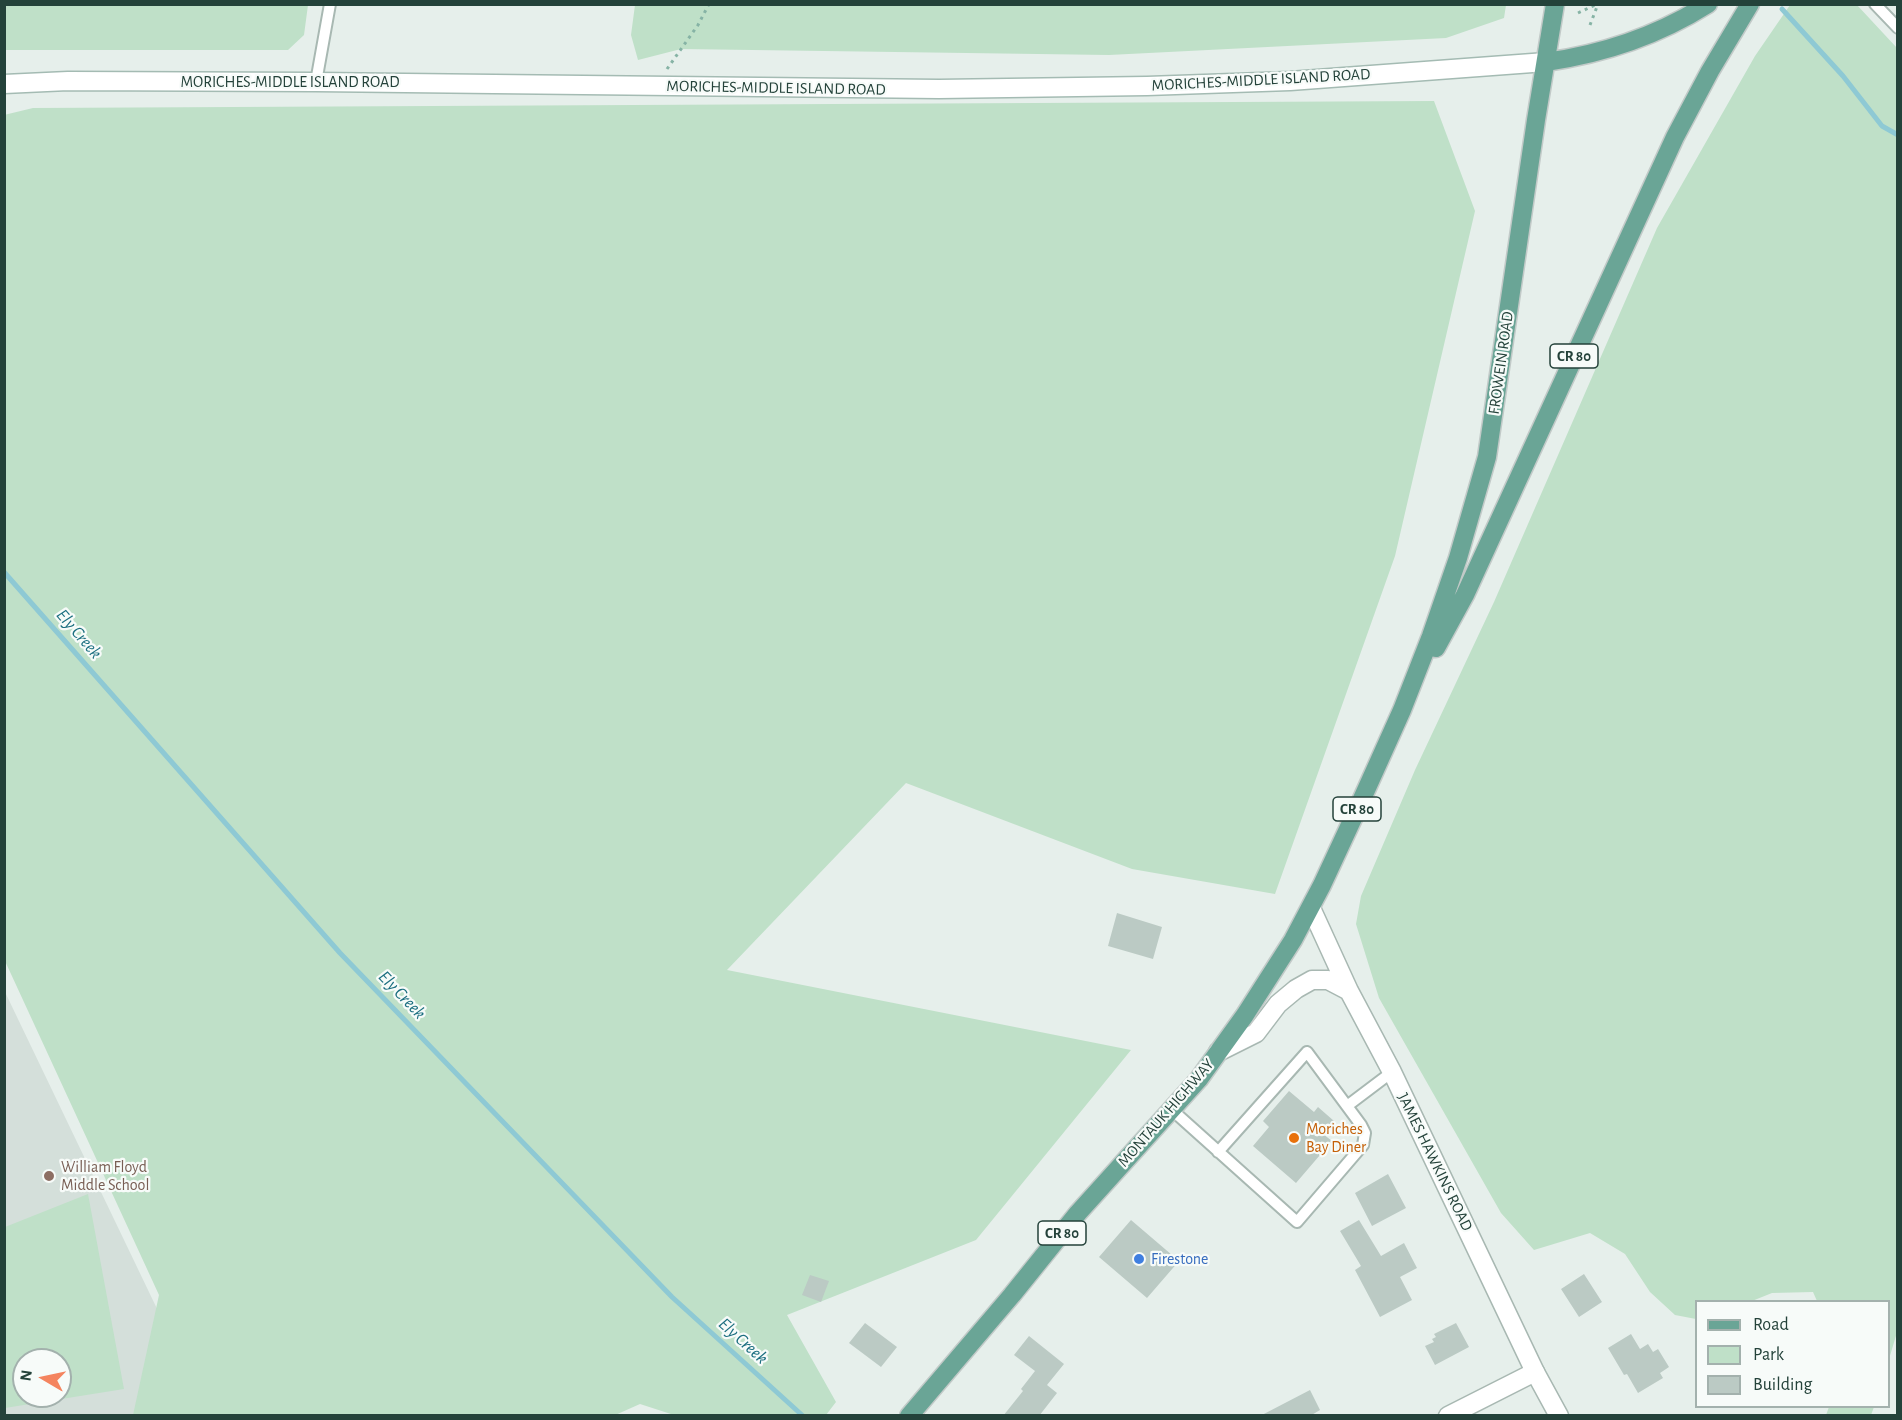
<!DOCTYPE html>
<style>
body{margin:0}
#map{position:relative;width:1902px;height:1420px;overflow:hidden;background:#e6efeb;font-family:"Alegreya Sans",sans-serif}
canvas{display:block}
.frame{position:absolute;inset:0;border:6px solid #24423a;pointer-events:none}
.legend{position:absolute;left:1695px;top:1300px;width:195px;height:108px;box-sizing:border-box;background:#f7fbf9;border:2px solid #a3b1ad;margin:0;padding:8px 10px;list-style:none;font-size:18px;color:#24423a}
.legend li{display:flex;align-items:center;gap:12px;height:30px}
.legend b{width:30px;border:2px solid #a3b1ad}
.north{position:absolute;left:12px;top:1348px;width:60px;height:60px;box-sizing:border-box;background:#f7fbf9;border:2px solid #a3b1ad;border-radius:50%;rotate:279deg;font-size:16px;font-weight:700;line-height:24px;text-align:center;color:#24423a}
.north::after{content:'';display:block;margin:auto;width:21px;height:27px;background:#f4845f;clip-path:polygon(50% 0,100% 100%,50% 72%,0 100%)}
</style>
<div id="map">
<canvas width="1902" height="1420"></canvas>
<div class="frame"></div>
<ul class="legend">
<li><b style="height:8px;background:#6aa596"></b>Road</li>
<li><b style="height:16px;background:#bfe0c8"></b>Park</li>
<li><b style="height:16px;background:#bbcac4"></b>Building</li>
</ul>
<div class="north">N</div>
</div>
<script>
const ctx = document.querySelector('canvas').getContext('2d');
ctx.lineJoin = 'round';
function paint(path, color) { ctx.fillStyle = color; ctx.fill(path, 'evenodd'); }
function trace(path, color, width, dash) { ctx.strokeStyle = color; ctx.lineWidth = width; ctx.lineCap = dash ? 'butt' : 'round'; ctx.setLineDash(dash || []); ctx.stroke(path); }
function write(font, color, halo, rows, align = 'center') {
  ctx.font = font + ' "Alegreya Sans",sans-serif'; ctx.lineWidth = 4.5; ctx.setLineDash([]); ctx.textBaseline = 'middle'; ctx.strokeStyle = halo; ctx.fillStyle = color; for (const [text, x, y, turn = 0] of rows) {
    ctx.save(); ctx.translate(x, y); ctx.rotate((+turn || 0) * Math.PI / 180); ctx.textAlign = isNaN(turn) ? turn : align; if (halo) ctx.strokeText(text, 0, 0); ctx.fillText(text, 0, 0); ctx.restore();
  }
}
const built = new Path2D(`
 M 5,992 L 208,1415 L 5,1415 ZM 24,1360 L 60,1360 L 60,1396 L 24,1396 Z`);
const green = new Path2D(`
 M 5,4 L 308,4 L 308,5 L 304,35 L 288,50 L 5,50 Z
 M 635,5 L 635,4 L 1506,5 L 1504,18 L 1446,38 L 1109,55 L 681,49 L 638,60 L 631,35 Z
 M 1790,5 L 1857,5 L 1897,48 L 1898,1329 L 1889,1359 L 1888,1302 L 1817,1301 L 1813,1292 L 1772,1293 L 1752,1301 L 1696,1302 L 1696,1319 L 1675,1315 L 1650,1292 L 1625,1254 L 1590,1233 L 1534,1250 L 1501,1213 L 1379,998 L 1356,924 L 1361,896 L 1415,770 L 1494,602 L 1657,228 L 1755,56 Z
 M 1434,101 L 1475,211 L 1395,556 L 1275,894 L 1132,869 L 906,783 L 727,970 L 1131,1050 L 976,1240 L 787,1315 L 836,1402 L 826,1415 L 674,1415 L 640,1404 L 613,1416 L 133,1415 L 159,1295 L 5,961 L 4,115 L 33,108 Z
 M 88,1194 L 124,1389 L 5,1408 L 5,1227 ZM 24,1360 L 60,1360 L 60,1396 L 24,1396 Z
 M 1829,1407 L 1829,1406 L 1874,1407 L 1871,1415 L 1826,1415 Z`);
const stream = new Path2D(`
 M 1782,9 L 1843,76 L 1882,126 L 1898,135
 M 4,572 L 340,953 L 672,1297 L 803,1416`);
const building = new Path2D(`
 M 1117,913 L 1162,927 L 1153,959 L 1108,946 Z
 M 1289,1091 L 1314,1112 L 1318,1107 L 1334,1121 L 1323,1134 L 1332,1141 L 1296,1183 L 1253,1146 L 1269,1127 L 1263,1121 Z
 M 1388,1174 L 1406,1208 L 1372,1226 L 1355,1193 Z
 M 1131,1220 L 1179,1261 L 1147,1298 L 1099,1257 Z
 M 1359,1220 L 1381,1256 L 1404,1243 L 1417,1268 L 1400,1277 L 1412,1300 L 1380,1317 L 1355,1270 L 1361,1266 L 1340,1231 Z
 M 1584,1274 L 1602,1302 L 1579,1317 L 1561,1289 Z
 M 810,1275 L 829,1281 L 821,1302 L 802,1295 Z
 M 865,1323 L 897,1347 L 881,1367 L 849,1343 Z
 M 1456,1323 L 1469,1347 L 1435,1365 L 1425,1346 L 1434,1342 L 1432,1339 L 1436,1337 L 1434,1334 Z
 M 1631,1334 L 1640,1349 L 1648,1344 L 1653,1352 L 1658,1349 L 1669,1367 L 1660,1373 L 1663,1378 L 1638,1393 L 1627,1374 L 1624,1375 L 1608,1348 Z
 M 1029,1336 L 1064,1364 L 1047,1385 L 1057,1393 L 1039,1416 L 1003,1416 L 1023,1391 L 1021,1389 L 1035,1371 L 1014,1355 Z
 M 1310,1390 L 1320,1410 L 1310,1416 L 1260,1416 Z`);
const path = new Path2D(`
 M 1578,13 L 1597,4
 M 1590,25 L 1598,4
 M 667,69 L 698,25 L 709,4`);
const service = new Path2D(`
 M 1875,4 L 1898,28
 M 316,82 L 330,4
 M 1347,1106 L 1392,1072
 M 1171,1109 L 1297,1222 L 1363,1145 L 1365,1133 L 1361,1125 L 1307,1052 L 1218,1152`);
const minor = new Path2D(`
 M 1448,1416 L 1535,1372`);
const tertiary = new Path2D(`
 M 1311,908 L 1349,991 L 1392,1072 L 1535,1372 L 1559,1416
 M 1218,1052 L 1256,1033 L 1278,1004 L 1296,989 L 1312,980 L 1328,980 L 1349,991`);
const secondary = new Path2D(`
 M 4,84 L 68,81 L 316,82 L 939,89 L 1147,86 L 1290,81 L 1546,62`);
const primary = new Path2D(`
 M 1546,62 C 1603,54 1659,35 1708,4
 M 1436,648 L 1465,595 L 1675,137 L 1710,71 L 1750,4
 M 909,1416 L 1012,1295 L 1078,1213 L 1199,1079 L 1245,1015 L 1293,940 L 1322,885 L 1362,799 L 1402,710 L 1431,636 L 1458,558 L 1487,457 L 1536,120 L 1555,4`);
const markers = [
 [1294,1138,6,"#e8710a"],
 [49,1176,6,"#8d6e63"],
 [1139,1259,6,"#3f7fe0"]
];
const shields = [
 [1574,356,48],
 [1357,809,48],
 [1062,1233,48]
];
const shieldNames = [
 ["CR 80",1574,356],
 ["CR 80",1357,809],
 ["CR 80",1062,1233]
];
const streetNames = [
 ["MORICHES-MIDDLE ISLAND ROAD",1261,80,-3],
 ["MORICHES-MIDDLE ISLAND ROAD",290,82],
 ["MORICHES-MIDDLE ISLAND ROAD",776,88,1],
 ["FROWEIN ROAD",1501,363,-82],
 ["MONTAUK HIGHWAY",1166,1113,-49],
 ["JAMES HAWKINS ROAD",1435,1162,64]
];
const foodNames = [
 ["Moriches",1306,1129],
 ["Bay Diner",1306,1147]
];
const educationNames = [
 ["William Floyd",61,1167],
 ["Middle School",61,1185]
];
const shopNames = [
 ["Firestone",1151,1259]
];
const waterNames = [
 ["Ely Creek",79,634,49],
 ["Ely Creek",402,995,46],
 ["Ely Creek",743,1341,42]
];
paint(built, '#d4dfda');
paint(green, '#bfe0c8');
trace(stream, '#8ec9d4', 5);
paint(building, '#bbcac4');
trace(service, '#a8b8b2', 14);
trace(minor, '#a8b8b2', 21);
trace(tertiary, '#a8b8b2', 21);
trace(secondary, '#a4bbb3', 21);
trace(primary, '#c2cac8', 21);
trace(path, '#86b3a5', 3, [3, 4.5]);
trace(service, '#fff', 10);
trace(minor, '#fff', 18);
trace(tertiary, '#fff', 18);
trace(secondary, '#fff', 18);
trace(primary, '#6aa596', 18);
for (const [x, y, r, color] of markers) { const dot = new Path2D(); dot.arc(x, y, r, 0, 2 * Math.PI); ctx.fillStyle = color; ctx.fill(dot); trace(dot, '#f7fbf9', 2); }
for (const [x, y, w] of shields) { const box = new Path2D(); box.roundRect(x - w / 2, y - 12, w, 24, 4.5); ctx.fillStyle = '#f7fbf9'; ctx.fill(box); trace(box, '#24423a', 1.5); }
write('bold 15px', '#24423a', null, shieldNames);
write('16px', '#24423a', '#f7fbf9', streetNames);
write('16px', '#c56008', '#f7fbf9', foodNames, 'left');
write('16px', '#785e54', '#f7fbf9', educationNames, 'left');
write('16px', '#366cbe', '#f7fbf9', shopNames, 'left');
write('italic 18px', '#1c6f80', '#f7fbf9', waterNames);
</script>
